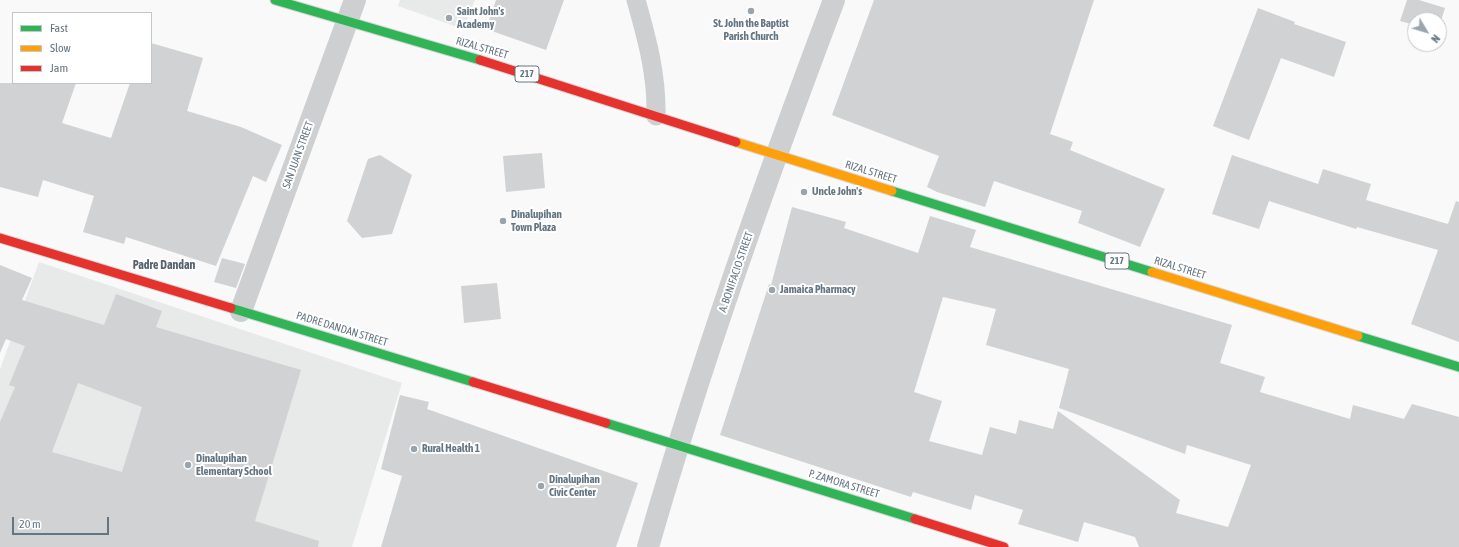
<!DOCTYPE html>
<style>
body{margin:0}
#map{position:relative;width:1459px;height:547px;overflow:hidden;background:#f9f9f9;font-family:"Asap Condensed",sans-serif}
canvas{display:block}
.legend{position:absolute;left:12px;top:12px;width:140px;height:72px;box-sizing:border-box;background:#fff;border:1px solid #c1c8cd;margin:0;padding:5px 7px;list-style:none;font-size:12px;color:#657683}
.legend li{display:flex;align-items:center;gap:8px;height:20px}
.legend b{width:20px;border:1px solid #c1c8cd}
.north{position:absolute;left:1407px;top:12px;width:40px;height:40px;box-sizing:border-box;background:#fff;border:1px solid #c1c8cd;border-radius:50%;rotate:128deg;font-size:11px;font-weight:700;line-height:16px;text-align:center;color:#657683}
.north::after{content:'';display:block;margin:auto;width:14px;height:18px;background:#99a4ac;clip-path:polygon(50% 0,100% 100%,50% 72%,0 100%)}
.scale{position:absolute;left:12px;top:517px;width:97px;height:18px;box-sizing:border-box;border:2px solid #657683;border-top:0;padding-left:5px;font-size:12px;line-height:14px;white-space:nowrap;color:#657683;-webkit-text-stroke:3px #fff;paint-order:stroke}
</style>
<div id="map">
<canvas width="1459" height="547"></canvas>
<ul class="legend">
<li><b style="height:5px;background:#30b455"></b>Fast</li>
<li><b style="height:5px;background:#ff9f0a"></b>Slow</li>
<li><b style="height:5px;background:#e5322d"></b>Jam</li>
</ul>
<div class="north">N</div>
<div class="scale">20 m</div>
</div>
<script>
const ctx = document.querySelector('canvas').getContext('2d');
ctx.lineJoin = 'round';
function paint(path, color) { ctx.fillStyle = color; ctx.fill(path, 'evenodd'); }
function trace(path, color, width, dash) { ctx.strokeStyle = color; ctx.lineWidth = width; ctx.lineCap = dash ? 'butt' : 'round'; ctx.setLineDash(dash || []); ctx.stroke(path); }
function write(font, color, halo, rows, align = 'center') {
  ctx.font = font + ' "Asap Condensed",sans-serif'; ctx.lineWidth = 4; ctx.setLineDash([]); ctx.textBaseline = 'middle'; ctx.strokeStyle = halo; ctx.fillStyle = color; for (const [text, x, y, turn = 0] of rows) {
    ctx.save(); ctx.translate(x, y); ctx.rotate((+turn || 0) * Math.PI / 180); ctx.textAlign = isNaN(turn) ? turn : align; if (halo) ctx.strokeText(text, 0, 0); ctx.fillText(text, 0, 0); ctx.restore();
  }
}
const built = new Path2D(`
 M 400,0 L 475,0 L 463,29 L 398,6 Z
 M 39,262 L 402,383 L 352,547 L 0,547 L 0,369 Z`);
const building = new Path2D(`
 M 496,0 L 564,0 L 546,50 L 486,29 Z
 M 874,0 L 1094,0 L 1050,134 L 1073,142 L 1070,150 L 1165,189 L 1140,247 L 1078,223 L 1082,211 L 994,181 L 985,207 L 937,192 L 927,187 L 939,156 L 832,115 Z
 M 1407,0 L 1419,0 L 1445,8 L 1439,27 L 1439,20 L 1415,20 L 1415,25 L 1400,21 Z
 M 1258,8 L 1295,22 L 1294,24 L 1346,42 L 1334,77 L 1281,58 L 1249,140 L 1213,126 Z
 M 151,43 L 203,58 L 187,111 L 241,127 L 282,145 L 266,182 L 253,176 L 216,266 L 126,237 L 124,244 L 83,232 L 94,196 L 43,180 L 38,197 L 0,187 L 0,83 L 76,83 L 62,123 L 111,138 L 130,83 L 151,83 Z
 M 542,153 L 545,188 L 506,192 L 503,156 Z
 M 380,155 L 412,175 L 392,234 L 362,238 L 347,221 L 368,159 Z
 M 1232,155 L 1318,184 L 1323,169 L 1371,184 L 1366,200 L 1448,224 L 1456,201 L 1459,202 L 1459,342 L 1411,324 L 1438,250 L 1357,227 L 1356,229 L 1269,201 L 1259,229 L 1212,214 Z
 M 792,207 L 846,222 L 844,228 L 918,253 L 930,216 L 976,230 L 970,247 L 1232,325 L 1220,363 L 1265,377 L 1260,392 L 1350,419 L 1353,405 L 1404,419 L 1412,404 L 1459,417 L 1459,547 L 1139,547 L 1135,537 L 1084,522 L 1078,542 L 1018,524 L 1023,510 L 975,495 L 971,510 L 913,492 L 911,497 L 720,435 L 769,284 L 771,285 ZM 943,297 L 996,309 L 986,345 L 1069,369 L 1059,408 L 1185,454 L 1187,445 L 1251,465 L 1228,527 L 1176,513 L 1180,500 L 1058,411 L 1053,429 L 1019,420 L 1016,434 L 990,427 L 982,455 L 929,441 L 942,401 L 914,392 Z
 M 222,258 L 245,264 L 236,288 L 214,282 Z
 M 0,265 L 32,278 L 22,300 L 104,325 L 116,294 L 162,311 L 156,327 L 301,370 L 255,521 L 319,541 L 318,547 L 0,547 L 0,422 L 15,387 L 9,385 L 25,346 L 6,339 L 0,353 ZM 78,383 L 142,407 L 122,472 L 52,452 Z
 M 497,283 L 501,319 L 464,323 L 461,286 Z
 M 400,395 L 429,402 L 427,409 L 638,483 L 616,547 L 381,547 L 402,476 L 381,469 Z`);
const lane = new Path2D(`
 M 636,0 C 647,39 657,75 656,116`);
const street = new Path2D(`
 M 241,311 L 355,0
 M 648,547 C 701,362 766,180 834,0`);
const fast = new Path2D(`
 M 275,0 L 480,60
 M 892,191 L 1152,272
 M 231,308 L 473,382
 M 1358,336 L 1459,367
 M 606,423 L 915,519`);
const slow = new Path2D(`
 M 736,142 L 892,191
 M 1152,272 L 1358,336`);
const jam = new Path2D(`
 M 480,60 L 736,142
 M 0,238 L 231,308
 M 473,382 L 606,423
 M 915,519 L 1004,547`);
const markers = [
 [751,11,4,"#99a4ac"],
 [449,18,4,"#99a4ac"],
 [804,192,4,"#99a4ac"],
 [503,221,4,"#99a4ac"],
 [772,290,4,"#99a4ac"],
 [414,449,4,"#99a4ac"],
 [188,465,4,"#99a4ac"],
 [541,486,4,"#99a4ac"]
];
const shields = [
 [527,74,24],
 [1117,261,24]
];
const shieldNames = [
 ["217",527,74],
 ["217",1117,261]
];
const poiNames = [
 ["Saint John's",457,12],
 ["Academy",457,25],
 ["St. John the Baptist",751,24,"center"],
 ["Parish Church",751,37,"center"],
 ["Uncle John's",812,192],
 ["Dinalupihan",511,215],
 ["Town Plaza",511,228],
 ["Jamaica Pharmacy",780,290],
 ["Rural Health 1",422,449],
 ["Dinalupihan",196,459],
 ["Elementary School",196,472],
 ["Dinalupihan",549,480],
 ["Civic Center",549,493]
];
const streetNames = [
 ["RIZAL STREET",482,48,16],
 ["SAN JUAN STREET",298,155,-70],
 ["RIZAL STREET",871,172,17],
 ["RIZAL STREET",1180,268,17],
 ["A. BONIFACIO STREET",736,272,-71],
 ["PADRE DANDAN STREET",342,329,17],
 ["P. ZAMORA STREET",844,484,17]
];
const neighbourhoodNames = [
 ["Padre Dandan",164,265]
];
paint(built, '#e8e9e9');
paint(building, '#d0d2d3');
trace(fast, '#d5d6d7', 11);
trace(slow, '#d5d6d7', 11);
trace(jam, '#d5d6d7', 11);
trace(lane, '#cecfd0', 19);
trace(street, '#cecfd0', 22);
trace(fast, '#30b455', 9);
trace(slow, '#ff9f0a', 9);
trace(jam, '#e5322d', 9);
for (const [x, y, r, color] of markers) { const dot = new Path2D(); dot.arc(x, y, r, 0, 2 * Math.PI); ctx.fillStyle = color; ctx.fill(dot); trace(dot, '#fff', 1.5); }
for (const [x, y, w] of shields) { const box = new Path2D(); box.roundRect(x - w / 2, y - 8, w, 16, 3); ctx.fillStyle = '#fff'; ctx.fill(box); trace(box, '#657683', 1); }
write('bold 10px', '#657683', null, shieldNames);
write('bold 11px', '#657683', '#fff', poiNames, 'left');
write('11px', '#657683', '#fff', streetNames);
write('bold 12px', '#57646e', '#fff', neighbourhoodNames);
</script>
